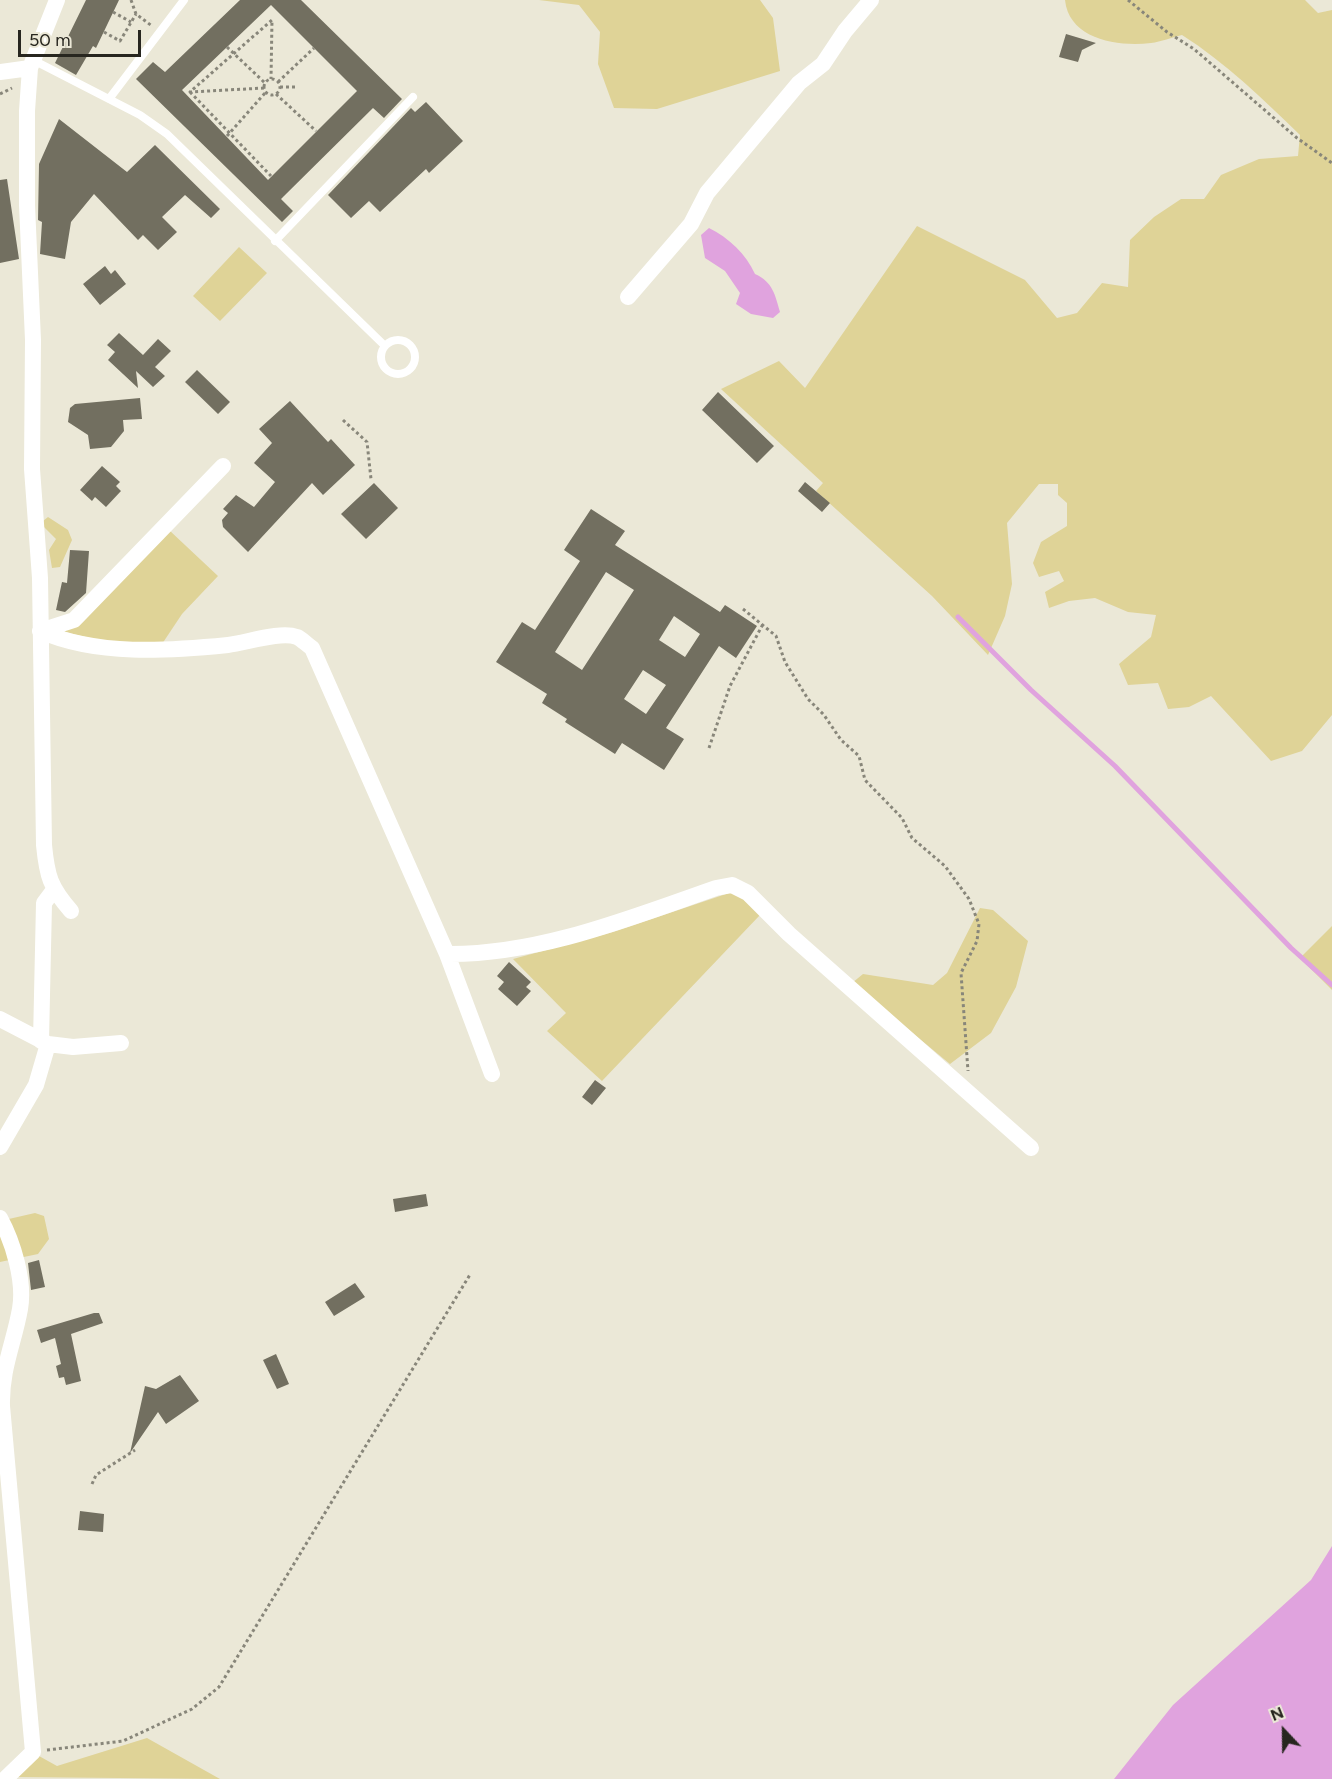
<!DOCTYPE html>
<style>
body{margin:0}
#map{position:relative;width:1332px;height:1779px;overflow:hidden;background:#ebe8d7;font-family:Figtree,sans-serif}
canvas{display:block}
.north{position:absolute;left:1254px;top:1701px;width:60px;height:60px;-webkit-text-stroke:4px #ebe8d7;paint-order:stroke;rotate:338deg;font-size:16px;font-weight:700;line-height:24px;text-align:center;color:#27261f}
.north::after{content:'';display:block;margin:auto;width:21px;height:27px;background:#27261f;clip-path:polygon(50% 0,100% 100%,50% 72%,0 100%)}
.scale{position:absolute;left:18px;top:30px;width:123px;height:27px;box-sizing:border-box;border:3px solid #27261f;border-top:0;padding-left:8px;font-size:18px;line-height:21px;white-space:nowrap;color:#27261f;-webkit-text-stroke:4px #ebe8d7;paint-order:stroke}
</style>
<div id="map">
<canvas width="1332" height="1779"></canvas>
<div class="north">N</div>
<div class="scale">50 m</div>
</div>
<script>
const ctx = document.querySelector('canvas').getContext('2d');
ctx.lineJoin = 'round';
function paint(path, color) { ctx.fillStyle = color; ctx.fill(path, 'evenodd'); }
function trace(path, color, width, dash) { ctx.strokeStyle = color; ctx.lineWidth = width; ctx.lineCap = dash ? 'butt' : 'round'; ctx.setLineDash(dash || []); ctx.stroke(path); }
const green = new Path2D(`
 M 539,0 L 760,0 L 773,18 L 780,71 L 657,109 L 614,108 L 598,64 L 600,32 L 579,5 Z
 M 1065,0 L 1305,0 L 1318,13 L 1332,10 L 1332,715 L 1302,751 L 1271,761 L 1211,696 L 1189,707 L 1168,709 L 1158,683 L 1128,685 L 1119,664 L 1151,637 L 1156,615 L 1128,612 L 1095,598 L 1069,601 L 1049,608 L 1045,592 L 1064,581 L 1059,571 L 1039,577 L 1033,563 L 1041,542 L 1067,526 L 1067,503 L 1058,495 L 1058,484 L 1039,484 L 1007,523 L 1012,584 L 1005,616 L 988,655 L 932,596 L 816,491 L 823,483 L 721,389 L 779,361 L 805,388 L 917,226 L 1025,280 L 1057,318 L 1077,313 L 1102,283 L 1128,287 L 1130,240 L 1154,217 L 1181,199 L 1204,199 L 1221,175 L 1259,159 L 1298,156 L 1300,135 C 1263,99 1226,63 1182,35 C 1172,37 1161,42 1151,43 C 1117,47 1069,39 1065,0 Z
 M 239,247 L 267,273 L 220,321 L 193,296 Z
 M 48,517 L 68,530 L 72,540 L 60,567 L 52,568 L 49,550 L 56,539 L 44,527 L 43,521 Z
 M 169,530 L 218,576 L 182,614 L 162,644 L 106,642 L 61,631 Z
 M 735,891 L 760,915 L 602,1081 L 547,1031 L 566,1013 L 513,959 L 613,932 Z
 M 980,908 L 993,910 L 1028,941 L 1016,987 L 991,1033 L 950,1064 L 852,983 L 863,974 L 933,985 L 947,973 Z
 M 1332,926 L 1332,990 L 1300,958 Z
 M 35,1213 L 44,1216 L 49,1239 L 38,1254 L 0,1262 L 0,1221 Z
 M 147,1738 L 220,1779 L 16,1777 L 39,1756 L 57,1766 Z`);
const water = new Path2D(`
 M 709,228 C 729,238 746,254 755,274 C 773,282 775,295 780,312 L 773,318 L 751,314 L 736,304 L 740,293 L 725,271 L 705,258 L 701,235 Z
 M 1332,1546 L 1332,1779 L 1114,1779 L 1173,1705 L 1311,1580 Z`);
const stream = new Path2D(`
 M 958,617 L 1031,690 L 1115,766 L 1291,948 L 1332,985`);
const building = new Path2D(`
 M 86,0 L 119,0 L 96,48 L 93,46 L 76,75 L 55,63 Z
 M 240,0 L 301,0 L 402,99 L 384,118 L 373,108 L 284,196 L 281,199 L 293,211 L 282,222 L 136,79 L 153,62 L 165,72 ZM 271,5 L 357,91 L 268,180 L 182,90 Z
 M 1066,34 L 1096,43 L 1082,50 L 1078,62 L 1059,57 Z
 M 426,102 L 463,141 L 429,173 L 426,169 L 380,212 L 369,201 L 351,218 L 328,195 L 411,108 L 415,112 Z
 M 59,119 L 127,172 L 155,145 L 220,209 L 211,218 L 185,195 L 162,217 L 177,232 L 158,250 L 143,235 L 138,240 L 94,194 L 71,222 L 65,259 L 40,254 L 42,222 L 38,220 L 39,164 Z
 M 7,179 L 19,259 L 0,263 L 0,180 Z
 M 105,266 L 111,274 L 115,270 L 126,284 L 100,305 L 83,284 Z
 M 119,333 L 143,355 L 158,339 L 171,351 L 155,367 L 165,376 L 153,387 L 136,371 L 138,388 L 108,360 L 115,352 L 107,345 Z
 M 197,370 L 230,402 L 218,414 L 185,382 Z
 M 718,392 L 774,446 L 757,463 L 702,410 Z
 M 140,398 L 142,419 L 123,420 L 124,431 L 111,447 L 90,449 L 88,435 L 68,422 L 70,408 L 75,404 Z
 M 290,401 L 328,442 L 331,439 L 355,465 L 323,495 L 312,483 L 248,552 L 223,527 L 222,520 L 228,513 L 223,509 L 236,495 L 254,507 L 275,482 L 254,463 L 272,443 L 259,429 Z
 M 102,466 L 120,482 L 116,486 L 121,491 L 106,507 L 95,497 L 92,501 L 80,490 Z
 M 805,482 L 830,503 L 822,512 L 798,491 Z
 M 374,483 L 398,508 L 366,539 L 341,514 Z
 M 591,509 L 625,531 L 615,545 L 720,612 L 725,605 L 757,626 L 736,658 L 719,646 L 666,728 L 684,739 L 664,770 L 622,743 L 615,754 L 565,722 L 567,719 L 542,703 L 547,694 L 496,662 L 522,622 L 535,630 L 580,561 L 564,550 ZM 606,572 L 634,590 L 582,670 L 555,652 ZM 674,616 L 700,634 L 685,657 L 659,640 ZM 643,670 L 666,685 L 646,714 L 624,699 Z
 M 70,550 L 89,551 L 86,593 L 65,612 L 56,610 L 62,582 L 67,583 Z
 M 509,962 L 531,982 L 526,987 L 531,991 L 517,1006 L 498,989 L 504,982 L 497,976 Z
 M 595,1080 L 606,1088 L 592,1105 L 582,1097 Z
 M 426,1194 L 428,1206 L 395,1212 L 393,1199 Z
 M 39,1260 L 45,1287 L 31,1290 L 28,1263 Z
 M 355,1283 L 365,1297 L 334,1316 L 325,1302 Z
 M 94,1313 L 99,1313 L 103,1323 L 71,1334 L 81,1381 L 66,1385 L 64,1377 L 59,1378 L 56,1366 L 61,1364 L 55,1338 L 41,1343 L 37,1330 Z
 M 276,1354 L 289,1384 L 277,1389 L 263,1360 Z
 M 180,1375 L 199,1401 L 166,1424 L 158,1412 L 130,1453 L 145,1386 L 156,1389 Z
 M 80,1511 L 104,1514 L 103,1532 L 78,1530 Z`);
const path = new Path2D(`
 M 131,0 L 136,14 L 152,26
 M 1128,0 L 1167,32 L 1194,49 L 1297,138 L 1332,163
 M 113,12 L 131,22
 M 104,32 L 120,41 L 136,14
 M 227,47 L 265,83
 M264 87a8 8 0 1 1 16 0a8 8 0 1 1-16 0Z
 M 278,82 L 314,48
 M 280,87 L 298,87
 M 264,88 L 190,92 L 272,20 L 271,79
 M 190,92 L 271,176
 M 0,94 L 12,88
 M 276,94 L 316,131
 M 227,136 L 266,92
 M 343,420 L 367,442 L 371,479
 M 743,609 L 776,636 L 785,662 L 808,699 L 824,715 L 841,740 L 859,756 L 865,780 L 902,818 L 912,838 L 945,866 L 969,899 L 979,924 L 977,941 L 961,973 L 968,1071
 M 709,748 L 730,686 L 763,624
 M 92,1484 L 96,1475 L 135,1450
 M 47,1750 L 123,1741 L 192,1709 L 219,1687 L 471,1273`);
const lane = new Path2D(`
 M 33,60 L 140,115 L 167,134 L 385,346
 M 109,99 L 184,0
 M 275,241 L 413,97
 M381 357a17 17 0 1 1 34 0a17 17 0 1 1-34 0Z`);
const street = new Path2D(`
 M 57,0 L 30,68 L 27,111 L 27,205 L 33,340 L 32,469 L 40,578 L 44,845 C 47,876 50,887 71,911
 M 0,72 L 30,68
 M 628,297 L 691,224 L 707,193 L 799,83 L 823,64 L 845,31 L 871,0
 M 40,631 C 97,656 167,651 228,645 C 246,643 280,631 297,637 C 302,639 307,645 312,648 L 447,954 L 492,1074
 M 40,631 L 74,620 L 223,466
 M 447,954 C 539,955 630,918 716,888 L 732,885 L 748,893 L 789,934 L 1031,1148
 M 0,1019 L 48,1044 L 73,1047 L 121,1043
 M 41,1041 L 44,903 L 53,891
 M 0,1147 L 36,1085 L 48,1044
 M 0,1218 C 13,1242 25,1281 20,1309 C 14,1343 1,1369 2,1406 L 33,1752 L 5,1779`);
paint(green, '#dfd397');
paint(water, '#e0a3de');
trace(stream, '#e0a3de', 5);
paint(building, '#726f60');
trace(path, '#88867a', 3, [3, 3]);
trace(lane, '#fff', 8);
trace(street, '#fff', 16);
</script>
